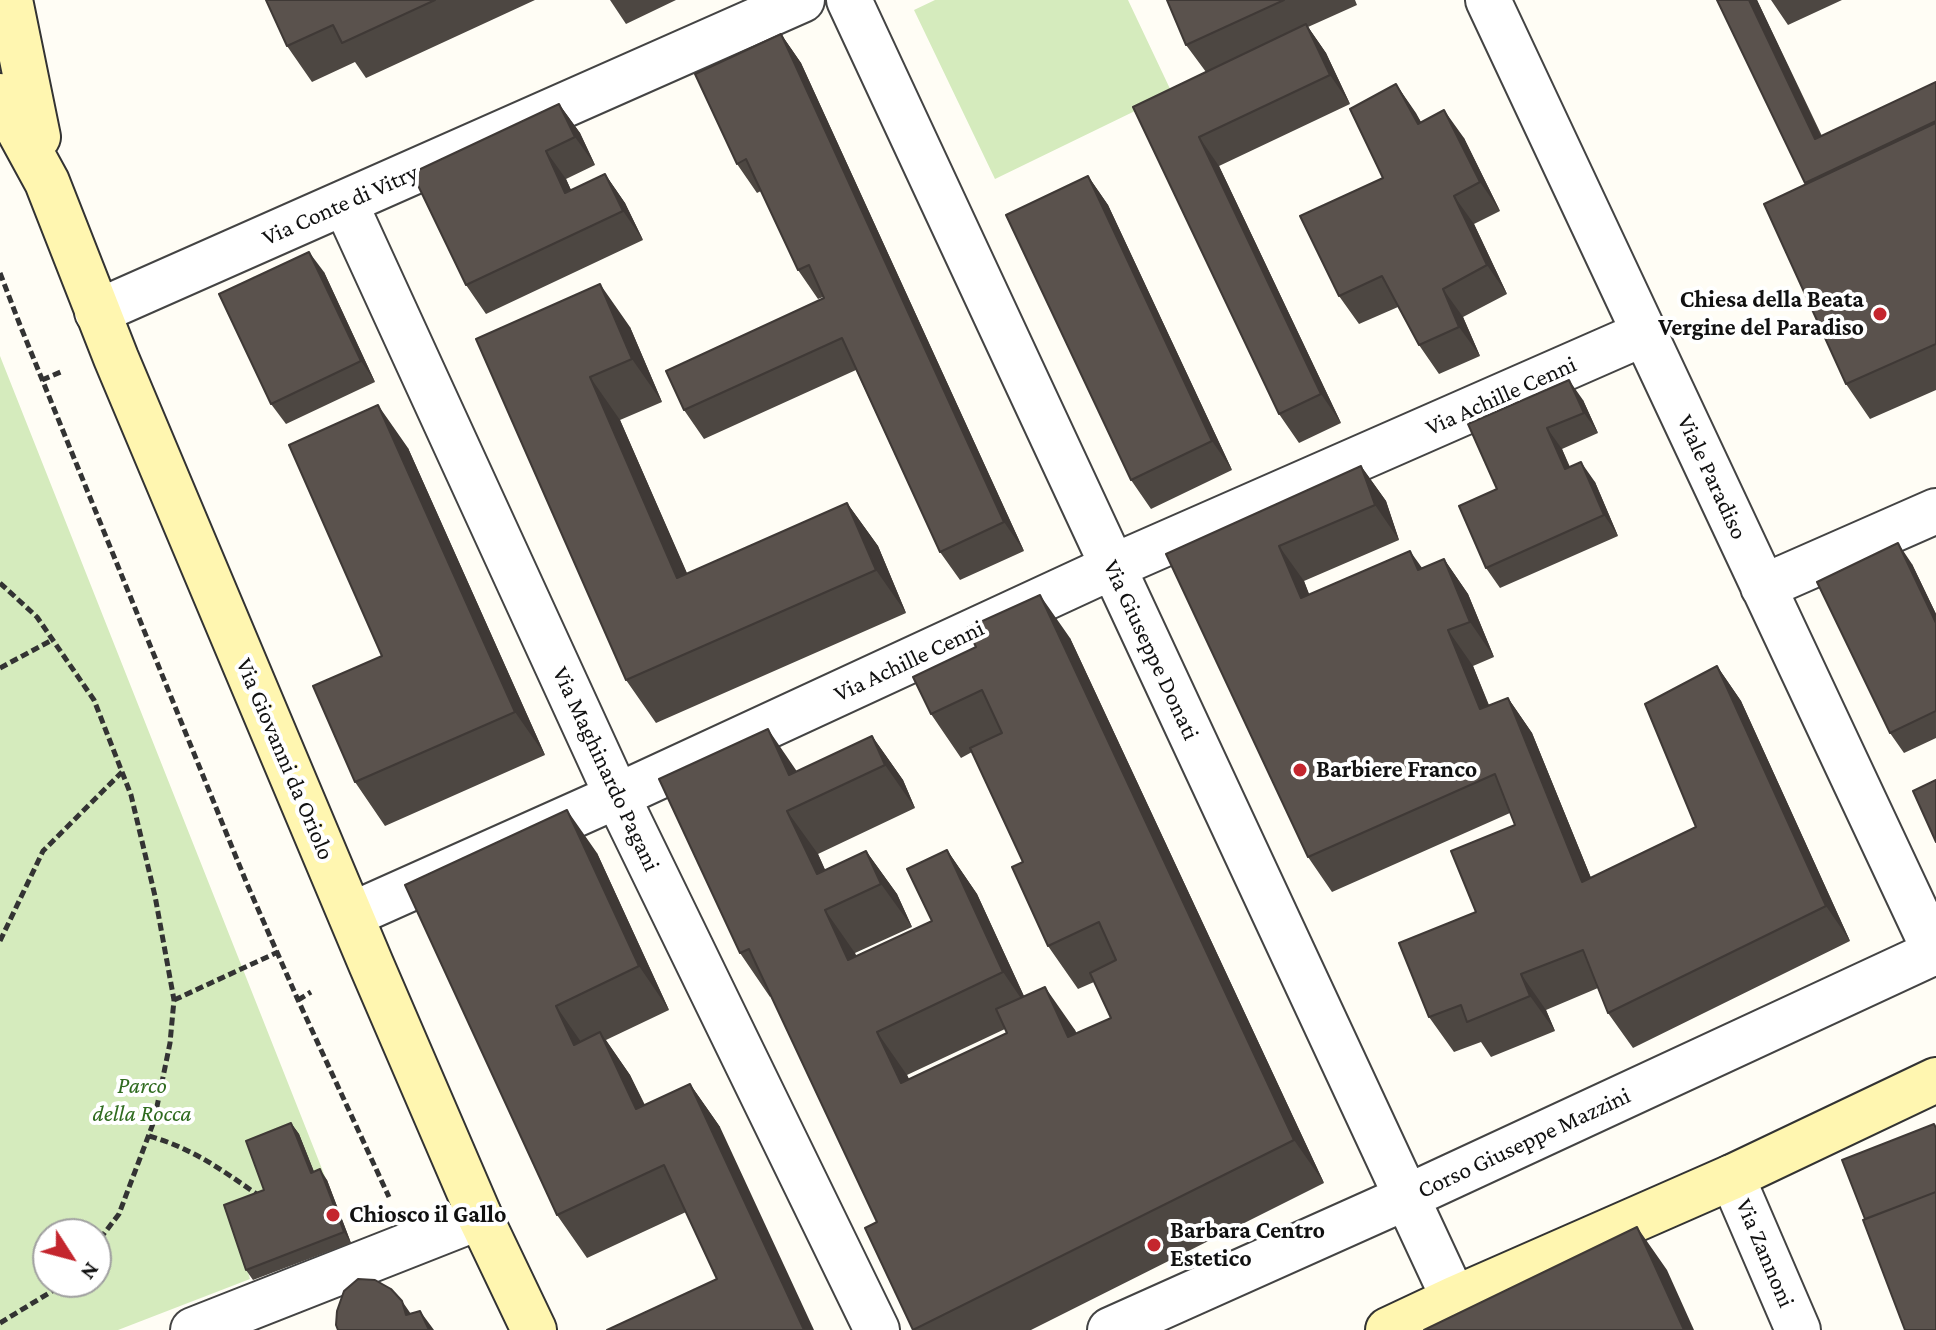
<!DOCTYPE html>
<style>
body{margin:0}
#map{position:relative;width:1936px;height:1330px;overflow:hidden;background:#fffdf5;font-family:"Crimson Pro",serif}
canvas{display:block}
.north{position:absolute;left:32px;top:1218px;width:80px;height:80px;box-sizing:border-box;background:#fff;border:2px solid #a0a0a0;border-radius:50%;rotate:126deg;font-size:22px;font-weight:700;line-height:32px;text-align:center;color:#111}
.north::after{content:'';display:block;margin:auto;width:28px;height:36px;background:#c4262e;clip-path:polygon(50% 0,100% 100%,50% 72%,0 100%)}
</style>
<div id="map">
<canvas width="1936" height="1330"></canvas>
<div class="north">N</div>
</div>
<script>
const ctx = document.querySelector('canvas').getContext('2d');
ctx.lineJoin = 'round';
function paint(path, color) { ctx.fillStyle = color; ctx.fill(path, 'evenodd'); }
function trace(path, color, width, dash) { ctx.strokeStyle = color; ctx.lineWidth = width; ctx.lineCap = dash ? 'butt' : 'round'; ctx.setLineDash(dash || []); ctx.stroke(path); }
function write(font, color, halo, rows, align = 'center') {
  ctx.font = font + ' "Crimson Pro",serif'; ctx.lineWidth = 8; ctx.setLineDash([]); ctx.textBaseline = 'middle'; ctx.strokeStyle = halo; ctx.fillStyle = color; for (const [text, x, y, turn = 0] of rows) {
    ctx.save(); ctx.translate(x, y); ctx.rotate((+turn || 0) * Math.PI / 180); ctx.textAlign = isNaN(turn) ? turn : align; if (halo) ctx.strokeText(text, 0, 0); ctx.fillText(text, 0, 0); ctx.restore();
  }
}
const green = new Path2D(`
 M 935,0 L 1128,0 L 1172,93 L 995,179 L 914,10 Z
 M 0,356 L 326,1179 L 231,1214 L 250,1279 L 118,1330 L 0,1330 ZM 48,1234 L 96,1234 L 96,1282 L 48,1282 Z`);
const path = new Path2D(`
 M 0,273 L 20,325 L 247,884 L 298,1000 L 389,1197
 M 42,380 L 63,371
 M 0,583 L 37,617 L 94,700 L 131,795 L 155,896 L 174,1000 L 170,1043 L 154,1121 L 119,1214 L 96,1244
 M 0,668 L 52,640
 M 0,941 L 43,851 L 122,772
 M 174,1000 L 278,952
 M 298,1000 L 311,992
 M 149,1136 C 192,1148 222,1170 258,1195
 M 0,1323 L 67,1282`);
const street = new Path2D(`
 M 849,0 L 1454,1299
 M 1488,0 L 1936,954
 M 345,203 L 617,796 L 877,1330
 M 97,312 L 802,0
 M 1763,587 L 1936,511
 M 351,915 L 617,796 L 1112,567 L 1645,333
 M 1732,1177 L 1798,1330
 M 193,1330 L 480,1217
 M 1110,1330 L 1407,1197 L 1935,952`);
const secondary = new Path2D(`
 M 10,0 L 38,137
 M 0,96 L 47,182 L 116,358 L 371,964 L 480,1217 L 534,1330
 M 1388,1330 L 1454,1299 L 1732,1177 L 1936,1080`);
const wall = new Path2D(`
 M 266,0 L 535,0 L 366,78 L 355,62 L 312,82 L 287,46 Z
 M 610,0 L 676,0 L 626,24 Z
 M 1167,0 L 1355,0 L 1357,5 L 1308,27 L 1326,53 L 1350,104 L 1219,166 L 1341,423 L 1299,443 L 1279,414 L 1133,107 L 1206,72 L 1186,45 Z
 M 1717,0 L 1757,0 L 1822,136 L 1936,82 L 1936,390 L 1870,419 L 1846,384 L 1806,184 Z
 M 1771,0 L 1842,0 L 1788,25 Z
 M 781,34 L 801,63 L 1024,551 L 960,580 L 940,552 L 856,370 L 704,439 L 684,410 L 824,298 L 823,297 L 818,299 L 798,270 L 761,191 L 757,193 L 737,164 Z
 M 1396,84 L 1421,122 L 1464,138 L 1500,211 L 1474,224 L 1507,294 L 1463,317 L 1480,356 L 1439,374 L 1419,345 L 1398,307 L 1359,324 L 1339,296 L 1383,178 Z
 M 559,104 L 580,133 L 595,165 L 566,179 L 571,190 L 605,174 L 625,203 L 643,240 L 486,314 L 466,285 Z
 M 1088,176 L 1108,205 L 1232,470 L 1151,509 L 1131,480 Z
 M 324,272 L 375,382 L 286,424 L 271,404 Z
 M 630,327 L 662,402 L 620,420 L 687,574 L 847,503 L 878,546 L 906,613 L 656,723 L 626,680 L 476,339 Z
 M 1583,400 L 1598,433 L 1562,449 L 1570,467 L 1595,482 L 1618,536 L 1500,588 L 1486,568 L 1497,489 L 1468,424 Z
 M 408,448 L 545,755 L 385,826 L 355,782 L 382,656 Z
 M 1361,466 L 1386,501 L 1399,540 L 1304,581 L 1309,595 L 1422,568 L 1444,559 L 1468,594 L 1494,657 L 1473,666 L 1489,705 L 1508,698 L 1532,733 L 1591,878 L 1696,827 L 1717,666 L 1741,701 L 1850,941 L 1633,1048 L 1608,1013 L 1598,988 L 1546,1010 L 1555,1031 L 1491,1057 L 1481,1042 L 1454,1052 L 1429,1017 L 1515,825 L 1510,813 L 1332,892 L 1308,857 L 1166,554 Z
 M 1912,564 L 1936,614 L 1936,738 L 1904,753 L 1890,733 Z
 M 1070,638 L 1324,1183 L 1031,1330 L 913,1330 L 877,1222 L 771,996 L 770,997 L 740,953 L 797,772 L 872,736 L 903,780 L 915,808 L 818,854 L 825,870 L 866,851 L 897,894 L 912,927 L 855,953 L 856,957 L 932,921 L 947,850 L 977,894 L 1024,996 L 1075,1030 L 1076,1033 L 1111,1018 L 1094,982 L 1078,989 L 1048,946 L 1023,862 L 972,752 L 961,758 L 931,714 ZM 1005,1029 L 1007,1033 L 909,1079 L 907,1075 Z
 M 597,853 L 669,1010 L 606,1040 L 630,1075 L 645,1105 L 690,1084 L 720,1127 L 717,1279 L 686,1212 L 587,1258 L 557,1215 L 405,885 Z
 M 291,1123 L 299,1134 L 314,1172 L 327,1180 L 351,1243 L 253,1280 L 246,1270 L 264,1190 Z`);
const shadedWall = new Path2D(`
 M 1749,0 L 1757,0 L 1836,168 L 1815,139 Z
 M 1306,24 L 1326,53 L 1350,104 L 1330,75 Z
 M 781,34 L 801,63 L 1024,551 L 1004,522 Z
 M 1396,84 L 1416,113 L 1438,153 L 1418,124 Z
 M 559,104 L 580,133 L 595,165 L 575,137 Z
 M 1444,110 L 1464,138 L 1500,211 L 1480,182 Z
 M 1199,137 L 1219,166 L 1341,423 L 1321,394 Z
 M 546,151 L 566,179 L 585,221 L 565,193 Z
 M 605,174 L 625,203 L 643,240 L 623,211 Z
 M 1088,176 L 1108,205 L 1232,470 L 1212,441 Z
 M 1454,196 L 1474,224 L 1507,294 L 1487,265 Z
 M 309,252 L 324,272 L 375,382 L 361,361 Z
 M 600,284 L 630,327 L 662,402 L 632,359 Z
 M 1443,289 L 1463,317 L 1480,356 L 1459,327 Z
 M 590,377 L 620,420 L 708,621 L 677,578 Z
 M 1569,380 L 1583,400 L 1598,433 L 1584,413 Z
 M 378,405 L 408,448 L 545,755 L 515,712 Z
 M 1547,428 L 1562,449 L 1579,490 L 1565,469 Z
 M 1581,462 L 1595,482 L 1618,536 L 1604,515 Z
 M 1361,466 L 1386,501 L 1399,540 L 1375,505 Z
 M 847,503 L 878,546 L 906,613 L 876,570 Z
 M 1898,543 L 1912,564 L 1936,614 L 1936,623 Z
 M 1279,546 L 1304,581 L 1325,634 L 1301,598 Z
 M 1410,551 L 1435,586 L 1418,570 Z
 M 1444,559 L 1468,594 L 1494,657 L 1470,622 Z
 M 1040,595 L 1070,638 L 1324,1183 L 1294,1140 Z
 M 1448,630 L 1473,666 L 1504,744 L 1480,709 Z
 M 1717,666 L 1741,701 L 1850,941 L 1826,906 Z
 M 1508,698 L 1532,733 L 1607,917 L 1582,882 Z
 M 768,729 L 798,773 L 789,775 Z
 M 872,736 L 903,780 L 915,808 L 885,765 Z
 M 567,810 L 597,853 L 669,1010 L 639,966 Z
 M 787,811 L 818,854 L 840,903 L 817,874 Z
 M 947,850 L 977,894 L 1033,1016 L 1003,972 Z
 M 866,851 L 897,894 L 912,927 L 881,884 Z
 M 825,910 L 855,953 L 878,1004 L 848,960 Z
 M 1521,974 L 1546,1010 L 1555,1031 L 1530,996 Z
 M 1045,987 L 1075,1030 L 1098,1080 L 1068,1037 Z
 M 556,1006 L 586,1049 L 574,1045 Z
 M 600,1032 L 630,1075 L 667,1152 L 636,1109 Z
 M 877,1032 L 907,1075 L 931,1126 L 901,1083 Z
 M 690,1084 L 720,1127 L 814,1330 L 804,1330 Z
 M 291,1123 L 299,1134 L 319,1184 L 311,1173 Z
 M 320,1169 L 327,1180 L 351,1243 L 344,1232 Z
 M 1637,1227 L 1667,1270 L 1694,1330 L 1684,1330 Z
 M 402,1301 L 422,1330 L 406,1315 Z
 M 420,1311 L 434,1330 L 429,1330 Z`);
const building = new Path2D(`
 M 266,0 L 435,0 L 342,43 L 333,25 L 287,46 Z
 M 1167,0 L 1284,0 L 1186,45 Z
 M 1717,0 L 1749,0 L 1815,139 L 1936,82 L 1936,121 L 1805,183 Z
 M 1306,24 L 1330,75 L 1199,137 L 1321,394 L 1279,414 L 1133,107 Z
 M 781,34 L 1004,522 L 940,552 L 842,338 L 684,410 L 666,371 L 824,298 L 809,265 L 798,270 L 746,159 L 737,164 L 695,74 Z
 M 1396,84 L 1418,124 L 1444,110 L 1480,182 L 1454,196 L 1487,265 L 1443,289 L 1459,327 L 1419,345 L 1382,276 L 1339,296 L 1300,216 L 1383,178 L 1350,109 Z
 M 559,104 L 575,137 L 546,151 L 565,193 L 605,174 L 623,211 L 466,285 L 412,173 Z
 M 1936,123 L 1936,344 L 1846,384 L 1764,204 Z
 M 1088,176 L 1212,441 L 1131,480 L 1006,215 Z
 M 309,252 L 361,361 L 271,404 L 219,294 Z
 M 600,284 L 632,359 L 590,377 L 677,578 L 847,503 L 876,570 L 626,680 L 476,339 Z
 M 1569,380 L 1584,413 L 1547,428 L 1565,469 L 1581,462 L 1604,515 L 1486,568 L 1459,506 L 1497,489 L 1468,424 Z
 M 378,405 L 515,712 L 355,782 L 313,686 L 382,656 L 289,445 Z
 M 1361,466 L 1375,505 L 1279,546 L 1301,598 L 1410,551 L 1418,570 L 1444,559 L 1470,622 L 1448,630 L 1480,709 L 1508,698 L 1582,882 L 1696,827 L 1645,704 L 1717,666 L 1826,906 L 1608,1013 L 1583,950 L 1521,974 L 1530,996 L 1467,1022 L 1461,1005 L 1429,1017 L 1399,943 L 1476,912 L 1451,851 L 1515,825 L 1495,774 L 1308,857 L 1166,554 Z
 M 1898,543 L 1936,623 L 1936,711 L 1890,733 L 1817,582 Z
 M 1040,595 L 1294,1140 L 913,1330 L 865,1228 L 877,1222 L 749,949 L 740,953 L 659,779 L 768,729 L 789,775 L 872,736 L 885,765 L 787,811 L 817,874 L 866,851 L 881,884 L 825,910 L 848,960 L 932,921 L 907,869 L 947,850 L 1003,972 L 877,1032 L 901,1083 L 1007,1033 L 996,1009 L 1045,987 L 1068,1037 L 1111,1018 L 1090,973 L 1116,960 L 1099,922 L 1048,946 L 1012,867 L 1023,862 L 970,748 L 1002,733 L 982,690 L 931,714 L 913,677 L 976,647 L 967,628 Z
 M 1936,780 L 1936,842 L 1913,791 Z
 M 567,810 L 639,966 L 556,1006 L 574,1045 L 600,1032 L 636,1109 L 690,1084 L 804,1330 L 607,1330 L 717,1279 L 664,1165 L 557,1215 L 405,885 Z
 M 291,1123 L 311,1173 L 320,1169 L 344,1232 L 246,1270 L 224,1205 L 264,1190 L 246,1141 Z
 M 1934,1124 L 1936,1128 L 1936,1192 L 1865,1219 L 1842,1160 Z
 M 1936,1192 L 1936,1330 L 1905,1330 L 1863,1220 Z
 M 1637,1227 L 1684,1330 L 1424,1330 Z
 M 358,1279 L 375,1280 L 391,1289 L 402,1301 L 406,1315 L 420,1311 L 429,1330 L 338,1330 L 336,1325 L 337,1311 L 344,1291 Z`);
const markers = [
 [1880,314,8,"#c4262e"],
 [1300,770,8,"#c4262e"],
 [333,1215,8,"#c4262e"],
 [1154,1245,8,"#c4262e"]
];
const streetNames = [
 ["Via Conte di Vitry",340,205,-24],
 ["Via Achille Cenni",1501,396,-24],
 ["Viale Paradiso",1712,477,65],
 ["Via Giuseppe Donati",1151,650,65],
 ["Via Achille Cenni",909,661,-25],
 ["Via Giovanni da Oriolo",285,759,67],
 ["Via Maghinardo Pagani",606,769,65],
 ["Corso Giuseppe Mazzini",1524,1143,-25],
 ["Via Zannoni",1765,1253,67]
];
const poiNames = [
 ["Chiesa della Beata",1864,300,"right"],
 ["Vergine del Paradiso",1864,328,"right"],
 ["Barbiere Franco",1316,770],
 ["Chiosco il Gallo",349,1215],
 ["Barbara Centro",1170,1231],
 ["Estetico",1170,1259]
];
const parkNames = [
 ["Parco",142,1086],
 ["della Rocca",142,1114]
];
paint(green, '#d5ebbd');
trace(street, '#444', 48);
trace(secondary, '#333', 48);
trace(path, '#333', 5, [8, 4]);
trace(street, '#fff', 44);
trace(secondary, '#fff6b0', 44);
paint(wall, '#4d4742');
paint(shadedWall, '#3f3936');
paint(building, '#5a524d');
trace(building, '#3f3936', 2);
for (const [x, y, r, color] of markers) { const dot = new Path2D(); dot.arc(x, y, r, 0, 2 * Math.PI); ctx.fillStyle = color; ctx.fill(dot); trace(dot, '#fff', 3); }
write('24px', '#111', '#fff', streetNames);
write('bold 24px', '#111', '#fff', poiNames, 'left');
write('italic 24px', '#2f6b1f', '#fff', parkNames);
</script>
